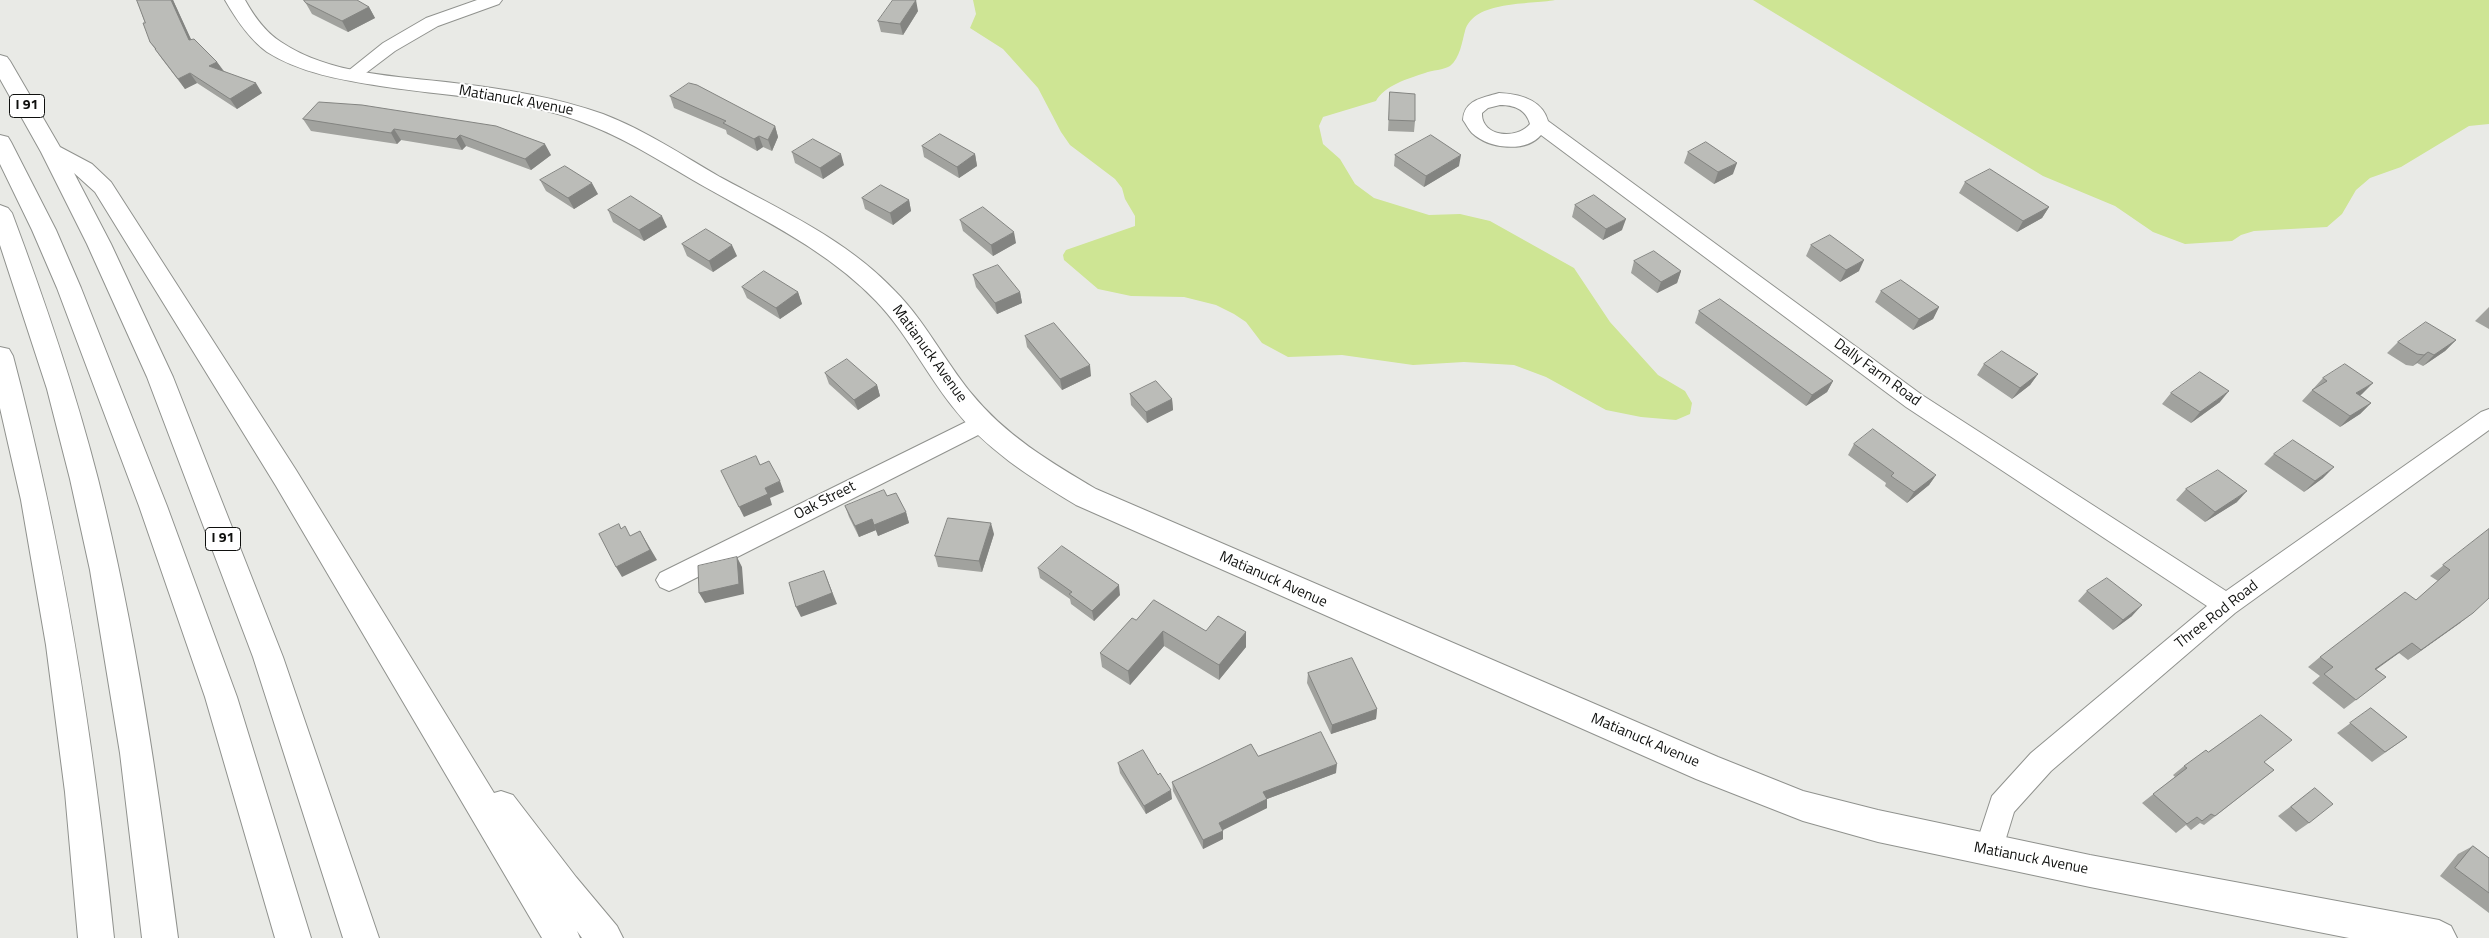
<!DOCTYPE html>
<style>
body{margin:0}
canvas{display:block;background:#e9eae6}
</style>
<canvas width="2489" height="938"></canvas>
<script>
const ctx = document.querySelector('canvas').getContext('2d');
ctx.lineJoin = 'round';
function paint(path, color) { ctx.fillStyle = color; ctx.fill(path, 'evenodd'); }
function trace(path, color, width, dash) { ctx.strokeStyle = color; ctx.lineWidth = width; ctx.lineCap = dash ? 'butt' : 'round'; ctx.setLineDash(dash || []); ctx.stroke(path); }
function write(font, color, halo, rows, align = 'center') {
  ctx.font = font + ' "Titillium Web",sans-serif'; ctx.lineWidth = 4; ctx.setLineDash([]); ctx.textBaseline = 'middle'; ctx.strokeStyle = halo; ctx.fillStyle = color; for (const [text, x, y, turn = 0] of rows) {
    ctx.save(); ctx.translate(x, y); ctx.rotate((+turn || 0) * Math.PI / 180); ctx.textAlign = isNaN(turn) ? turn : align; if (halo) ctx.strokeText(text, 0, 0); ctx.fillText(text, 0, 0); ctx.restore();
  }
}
const green = new Path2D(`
 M 973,0 L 1555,0 C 1529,5 1474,0 1465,31 C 1462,42 1460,58 1450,66 C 1444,70 1432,70 1425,73 C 1409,78 1384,86 1376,101 L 1323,117 L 1319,126 L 1323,144 L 1340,159 L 1355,184 L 1374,198 L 1429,215 L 1460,214 L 1490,221 L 1574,268 L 1610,322 L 1658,375 L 1685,391 L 1692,403 L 1690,414 L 1676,420 L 1641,417 L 1606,410 L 1546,377 L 1514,365 L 1464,362 L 1413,365 L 1342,355 L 1288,357 L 1262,343 L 1246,322 L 1234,314 L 1216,305 L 1184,297 L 1131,296 L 1098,289 L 1064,260 L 1063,255 L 1066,250 L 1135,226 L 1135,216 L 1125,199 L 1122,188 L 1115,179 L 1070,145 L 1061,132 L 1038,88 L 1003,49 L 970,28 L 976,14 Z
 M 1753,0 L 2489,0 L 2489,124 L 2469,126 L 2401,167 L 2370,178 L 2356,190 L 2342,214 L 2327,227 L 2254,231 L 2241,235 L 2232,241 L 2185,244 L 2153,232 L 2115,206 L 2043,176 Z`);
const minor = new Path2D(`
 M 477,0 L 502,0 L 499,4 L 438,26 L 395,51 L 358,79 L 346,79 L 343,75 L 383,43 L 426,18 Z
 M 1499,93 C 1519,94 1542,99 1548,121 L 1922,395 L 2226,591 L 2481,412 L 2489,409 L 2489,430 L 2235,613 L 2051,771 L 2014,812 L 1999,861 L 1989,865 L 1979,861 L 1974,851 L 1992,796 L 2031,753 L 2207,606 L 1906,407 L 1541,135 C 1526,153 1489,149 1472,133 C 1469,130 1466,124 1463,120 C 1464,100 1482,98 1499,93 ZM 1500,105 C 1514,105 1526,109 1530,124 C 1517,140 1481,137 1482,113 L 1488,108 Z
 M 982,414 L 990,417 L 994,423 L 990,429 L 678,587 L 669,591 L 660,587 L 656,580 L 660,573 Z`);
const tertiary = new Path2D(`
 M 225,0 L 245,0 C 254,16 265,32 281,42 C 330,75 397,76 454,83 C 505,89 555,97 603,114 C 645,130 682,155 720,177 C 781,210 847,240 895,291 C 925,321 944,360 971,393 C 1005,435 1050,462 1096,489 L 1718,757 L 1803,791 L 1878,810 L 2090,855 L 2439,920 L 2451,926 L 2457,938 L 2349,938 L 2090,887 L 1878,842 L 1803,821 L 1696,779 L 1076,505 C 1030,477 985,449 952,406 C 925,372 906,332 876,301 C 828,251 765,221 705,187 C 668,166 632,142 592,126 C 525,98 451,97 380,86 C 342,80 300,73 267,52 C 249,39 236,19 225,0 Z`);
const motorway = new Path2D(`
 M 0,55 L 7,57 L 10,61 L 60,147 L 92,164 L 111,182 L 296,470 L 494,793 L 501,791 L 513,795 L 576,877 L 617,926 L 623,938 L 582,938 L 577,931 L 580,938 L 542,938 L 276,486 L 95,192 L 74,173 L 111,244 L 173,377 L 283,657 L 379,938 L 343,938 L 253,657 L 147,377 L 87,244 L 41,152 L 0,79 Z
 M 0,135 L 8,137 L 11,142 L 56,230 L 81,288 L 167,506 L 237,697 L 311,938 L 275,938 L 205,697 L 139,506 L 57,288 L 32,230 L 0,164 Z
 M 0,205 L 8,208 L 12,213 C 45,301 75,389 98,479 C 136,630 158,784 178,938 L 142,938 L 120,753 L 90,570 L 70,479 L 47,389 L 0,245 Z
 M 0,347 L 9,349 L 13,356 C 64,548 94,741 114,938 L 78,938 L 65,792 L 46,645 L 21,500 L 0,408 Z`);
const wall = new Path2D(`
 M 137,0 L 173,0 L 191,40 L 217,62 L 224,71 L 262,93 L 237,109 L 197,83 L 185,89 L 162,59 L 150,42 L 145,23 Z
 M 304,0 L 369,7 L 375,18 L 348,32 L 312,14 Z
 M 918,11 L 903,35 L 881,32 L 878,21 Z
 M 1390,92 L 1415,121 L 1414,132 L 1388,131 Z
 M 670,96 L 775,126 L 778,137 L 772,151 L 763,147 L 757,151 L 727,134 L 726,130 L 674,108 Z
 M 319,102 L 551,155 L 531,170 L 466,146 L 462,150 L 401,140 L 397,144 L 311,131 L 303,119 Z
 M 922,146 L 975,154 L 977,166 L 959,178 L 924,157 Z
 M 792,152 L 844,165 L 823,179 L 795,163 Z
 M 1688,152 L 1733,174 L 1714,184 L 1684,163 Z
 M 1395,155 L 1459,166 L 1424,187 L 1394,166 Z
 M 540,180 L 598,194 L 574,209 L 546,191 Z
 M 1965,182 L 2049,207 L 2042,218 L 2017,232 L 1959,193 Z
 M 862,198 L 909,200 L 911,211 L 893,225 L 865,209 Z
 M 1575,205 L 1622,230 L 1603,240 L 1572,217 Z
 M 608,210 L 667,227 L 644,241 L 613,222 Z
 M 960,220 L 1016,243 L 993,256 L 963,231 Z
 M 682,244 L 737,256 L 713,272 L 687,256 Z
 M 1811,245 L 1859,271 L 1840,282 L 1806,256 Z
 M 1634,261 L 1681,271 L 1677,283 L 1657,293 L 1631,273 Z
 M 973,275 L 1020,292 L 1022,303 L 997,314 L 976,287 Z
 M 742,287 L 798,292 L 802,304 L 780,319 L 747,298 Z
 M 1881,291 L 1939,307 L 1933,319 L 1913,330 L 1875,302 Z
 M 2489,307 L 2489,329 L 2475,321 Z
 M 1699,311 L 1833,381 L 1827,392 L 1806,406 L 1695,323 Z
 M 1025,336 L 1091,376 L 1062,390 L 1027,347 Z
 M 2456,340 L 2445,351 L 2423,366 L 2417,363 L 2413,366 L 2406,365 L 2387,353 L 2398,342 Z
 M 1984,364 L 2038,374 L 2030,385 L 2012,399 L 1977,375 Z
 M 825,373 L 877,385 L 880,396 L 858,410 L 829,384 Z
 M 2323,378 L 2362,394 L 2360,395 L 2371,403 L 2360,414 L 2340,427 L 2302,401 Z
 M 2171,393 L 2220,402 L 2191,423 L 2162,404 Z
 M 1130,394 L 1172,399 L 1173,410 L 1147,423 L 1131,405 Z
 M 1854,444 L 1936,475 L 1929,485 L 1907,503 L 1885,486 L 1886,483 L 1848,455 Z
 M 2274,454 L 2323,478 L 2304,492 L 2264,464 Z
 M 2186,489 L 2237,502 L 2205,522 L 2176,500 Z
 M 845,506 L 906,512 L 909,523 L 878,536 L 876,530 L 859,537 L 849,517 Z
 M 2489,529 L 2460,623 L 2408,660 L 2399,653 L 2376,669 L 2386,677 L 2344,709 L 2312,683 L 2320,676 L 2308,667 L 2320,657 L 2416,600 L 2438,581 L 2430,576 Z
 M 994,534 L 982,572 L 938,567 L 935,556 Z
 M 1038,568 L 1120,595 L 1094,621 L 1071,604 L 1070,599 L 1040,578 Z
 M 2087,591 L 2132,616 L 2113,630 L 2078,601 Z
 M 1136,620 L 1206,631 L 1246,632 L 1246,647 L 1219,680 L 1164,646 L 1130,685 L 1102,667 L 1100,653 Z
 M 1308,673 L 1377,709 L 1376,719 L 1331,734 L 1307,683 Z
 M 2371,708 L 2407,737 L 2372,762 L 2337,733 Z
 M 2208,752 L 2264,762 L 2274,770 L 2204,825 L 2200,823 L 2191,830 L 2186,825 L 2176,833 L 2142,803 L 2175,777 L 2173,775 L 2184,766 Z
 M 1258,756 L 1336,773 L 1267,799 L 1267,808 L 1223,830 L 1223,839 L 1203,849 L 1173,791 L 1172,782 Z
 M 1118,763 L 1172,799 L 1146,814 L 1120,773 Z
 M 2315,788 L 2309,823 L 2296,832 L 2278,816 Z
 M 2473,846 L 2489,858 L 2489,913 L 2440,876 L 2458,854 Z`);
const shadedWall = new Path2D(`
 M 171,0 L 173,0 L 196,50 L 189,40 Z
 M 916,0 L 918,11 L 903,35 L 900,24 Z
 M 369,7 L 375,18 L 348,32 L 342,21 Z
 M 217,62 L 224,72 L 209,66 Z
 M 190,73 L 197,83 L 185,89 L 178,79 Z
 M 256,83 L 262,93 L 237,109 L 230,99 Z
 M 775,126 L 778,137 L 772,151 L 768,140 Z
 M 394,129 L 401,140 L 397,144 L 391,133 Z
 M 460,135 L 466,146 L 462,150 L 456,139 Z
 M 759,136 L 763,147 L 757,151 L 754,139 Z
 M 545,144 L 551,155 L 531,170 L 525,159 Z
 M 841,154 L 844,165 L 823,179 L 820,168 Z
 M 975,154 L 977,166 L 959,178 L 957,167 Z
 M 1461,155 L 1459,166 L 1424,187 L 1426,176 Z
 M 1737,163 L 1733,174 L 1714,184 L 1718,172 Z
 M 592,183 L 598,194 L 574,209 L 568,198 Z
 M 909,200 L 911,211 L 893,225 L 890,213 Z
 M 2049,207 L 2042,218 L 2017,232 L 2023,221 Z
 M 662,216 L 667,227 L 644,241 L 639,230 Z
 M 1626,219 L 1622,230 L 1603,240 L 1606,229 Z
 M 1014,232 L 1016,243 L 993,256 L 991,245 Z
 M 732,245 L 737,256 L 713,272 L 709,261 Z
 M 1864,260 L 1859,271 L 1840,282 L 1846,270 Z
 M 1681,271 L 1677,283 L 1657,293 L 1661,282 Z
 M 798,292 L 802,304 L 780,319 L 776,308 Z
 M 1020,292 L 1022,303 L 997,314 L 995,303 Z
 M 1939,307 L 1933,319 L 1913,330 L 1919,319 Z
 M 2456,340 L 2445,351 L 2423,366 L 2434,355 Z
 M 2428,352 L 2417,363 L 2413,366 L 2424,355 Z
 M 1090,365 L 1091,376 L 1062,390 L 1060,379 Z
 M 2038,374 L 2030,385 L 2012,399 L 2020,388 Z
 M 1833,381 L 1827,392 L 1806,406 L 1812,395 Z
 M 2373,383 L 2362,394 L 2346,404 L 2356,393 Z
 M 877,385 L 880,396 L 858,410 L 854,400 Z
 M 2229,391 L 2220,402 L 2191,423 L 2200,412 Z
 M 1172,399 L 1173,410 L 1147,423 L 1146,412 Z
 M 2371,403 L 2360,414 L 2340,427 L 2350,416 Z
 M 2334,467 L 2323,478 L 2304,492 L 2315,481 Z
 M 1936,475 L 1929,485 L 1907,503 L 1914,492 Z
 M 780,481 L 784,492 L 770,498 L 772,505 L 744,517 L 739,507 L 765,488 Z
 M 2247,491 L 2237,502 L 2205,522 L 2215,512 Z
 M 906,512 L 909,523 L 878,536 L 874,525 Z
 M 872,519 L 876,530 L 859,537 L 855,526 Z
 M 991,523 L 994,534 L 982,572 L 979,561 Z
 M 640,531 L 657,560 L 622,577 L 616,567 Z
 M 737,557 L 742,567 L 744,594 L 705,603 L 699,593 Z
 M 824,571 L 837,604 L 801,617 L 796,607 Z
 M 1119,585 L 1120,595 L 1094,621 L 1092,611 Z
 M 2142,605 L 2132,616 L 2113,630 L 2123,620 Z
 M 2473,613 L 2460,623 L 2408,660 L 2421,650 Z
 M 1163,631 L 1164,646 L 1130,685 L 1128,671 Z
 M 1246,632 L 1246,647 L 1219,680 L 1219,665 Z
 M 2412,643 L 2399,653 L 2363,679 L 2375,669 Z
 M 1377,709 L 1376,719 L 1331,734 L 1332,725 Z
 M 1337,764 L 1336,773 L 1267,799 L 1267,808 L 1219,832 L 1219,823 L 1263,792 Z
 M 1171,790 L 1172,799 L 1146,814 L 1144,806 Z
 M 1223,831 L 1223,839 L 1203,849 L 1203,840 Z`);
const building = new Path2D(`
 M 137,0 L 171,0 L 189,40 L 194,39 L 217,62 L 209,66 L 256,83 L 230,99 L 190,73 L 178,79 L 155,49 L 156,49 L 150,42 L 143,23 L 145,23 Z
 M 304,0 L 357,0 L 369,7 L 342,21 L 306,3 Z
 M 893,0 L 916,0 L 900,24 L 878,21 Z
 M 689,83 L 697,85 L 775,126 L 768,140 L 759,136 L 754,139 L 723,123 L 726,121 L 670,96 Z
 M 1390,92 L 1415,94 L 1415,121 L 1389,120 Z
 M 319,102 L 362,105 L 496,126 L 545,144 L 525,159 L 460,135 L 456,139 L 394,129 L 391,133 L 303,119 Z
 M 940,134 L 975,154 L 957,167 L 922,146 Z
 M 1431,135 L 1461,155 L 1426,176 L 1395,155 Z
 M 813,139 L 841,154 L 820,168 L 792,152 Z
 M 1706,142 L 1737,163 L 1718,172 L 1688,152 Z
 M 565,166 L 592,183 L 568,198 L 540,180 Z
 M 1990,169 L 2049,207 L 2023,221 L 1965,182 Z
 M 881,185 L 909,200 L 890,213 L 862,198 Z
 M 1594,195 L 1626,219 L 1606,229 L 1575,205 Z
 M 631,196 L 662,216 L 639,230 L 608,210 Z
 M 983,207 L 1014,232 L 991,245 L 960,220 Z
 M 706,229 L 732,245 L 709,261 L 682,244 Z
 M 1830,235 L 1864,260 L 1846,270 L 1811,245 Z
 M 1654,251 L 1681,271 L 1661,282 L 1634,261 Z
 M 998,265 L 1020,292 L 995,303 L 973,275 Z
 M 764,271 L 798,292 L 776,308 L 742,287 Z
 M 1901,280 L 1939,307 L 1919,319 L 1881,291 Z
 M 1720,299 L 1833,381 L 1812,395 L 1699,311 Z
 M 2426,322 L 2456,340 L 2434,355 L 2428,352 L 2424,355 L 2417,354 L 2398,342 Z
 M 1054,323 L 1090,365 L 1060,379 L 1025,336 Z
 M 2002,351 L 2038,374 L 2020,388 L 1984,364 Z
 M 847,359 L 877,385 L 854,400 L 825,373 Z
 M 2345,364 L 2373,383 L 2356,393 L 2371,403 L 2350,416 L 2312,390 L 2327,381 L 2323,378 Z
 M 2200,372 L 2229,391 L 2200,412 L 2171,393 Z
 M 1156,381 L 1172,399 L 1146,412 L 1130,394 Z
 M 1873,429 L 1936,475 L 1914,492 L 1891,476 L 1894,473 L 1854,444 Z
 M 2293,440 L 2334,467 L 2315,481 L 2274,454 Z
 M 756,456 L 760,465 L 769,461 L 780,481 L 765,488 L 768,494 L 739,507 L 721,471 Z
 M 2218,470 L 2247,491 L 2215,512 L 2186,489 Z
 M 884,490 L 887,496 L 896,493 L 906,512 L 874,525 L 872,519 L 855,526 L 845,506 Z
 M 948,518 L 991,523 L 979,561 L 935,556 Z
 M 619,524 L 621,529 L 625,526 L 630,536 L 640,531 L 650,550 L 616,567 L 599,534 Z
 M 2489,529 L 2489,598 L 2473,613 L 2421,650 L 2412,643 L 2375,669 L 2386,677 L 2356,700 L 2324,674 L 2333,667 L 2320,657 L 2405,592 L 2416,600 L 2450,570 L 2443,565 Z
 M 1062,546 L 1119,585 L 1092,611 L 1069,594 L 1072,592 L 1038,568 Z
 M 737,557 L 739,584 L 699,593 L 698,566 Z
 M 824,571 L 832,593 L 796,607 L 789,583 Z
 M 2107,578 L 2142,605 L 2123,620 L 2087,591 Z
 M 1154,600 L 1206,631 L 1218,616 L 1246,632 L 1219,665 L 1163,631 L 1128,671 L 1100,653 L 1132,618 L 1136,620 Z
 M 1352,658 L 1377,709 L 1332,725 L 1308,673 Z
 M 2371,708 L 2407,737 L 2385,752 L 2350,723 Z
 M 2261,715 L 2292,740 L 2264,762 L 2274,770 L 2215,816 L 2211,814 L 2202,821 L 2197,817 L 2187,824 L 2153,794 L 2187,768 L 2184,766 L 2206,750 L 2208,752 Z
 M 1321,732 L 1337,764 L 1263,792 L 1267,799 L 1219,823 L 1223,831 L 1203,840 L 1172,782 L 1251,744 L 1258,756 Z
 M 1143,750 L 1158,775 L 1160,773 L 1171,790 L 1144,806 L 1118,763 Z
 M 2315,788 L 2333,804 L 2309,823 L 2291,807 Z
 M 2473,846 L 2489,858 L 2489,893 L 2455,868 Z`);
const shields = [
 [27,106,35],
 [223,539,35]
];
const shieldNames = [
 ["I 91",27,106],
 ["I 91",223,539]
];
const streetNames = [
 ["Matianuck Avenue",516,101,10],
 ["Matianuck Avenue",929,354,54],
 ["Dally Farm Road",1877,373,36],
 ["Oak Street",825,501,-27],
 ["Matianuck Avenue",1273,580,24],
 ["Three Rod Road",2217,615,-38],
 ["Matianuck Avenue",1645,741,23],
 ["Matianuck Avenue",2031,859,11]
];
paint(green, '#cee594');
trace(minor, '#90928e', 2);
trace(tertiary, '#90928e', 2);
trace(motorway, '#90928e', 2);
paint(minor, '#fff');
paint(tertiary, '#fff');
paint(motorway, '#fff');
paint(wall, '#a1a29e');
paint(shadedWall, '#838481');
paint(building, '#bbbcb8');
trace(building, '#838481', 1);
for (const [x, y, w] of shields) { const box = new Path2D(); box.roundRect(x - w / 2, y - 11.5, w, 23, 4); ctx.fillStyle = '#fff'; ctx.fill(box); trace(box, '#0f100e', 1); }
write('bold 14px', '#0f100e', null, shieldNames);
write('15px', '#0f100e', '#fff', streetNames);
</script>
